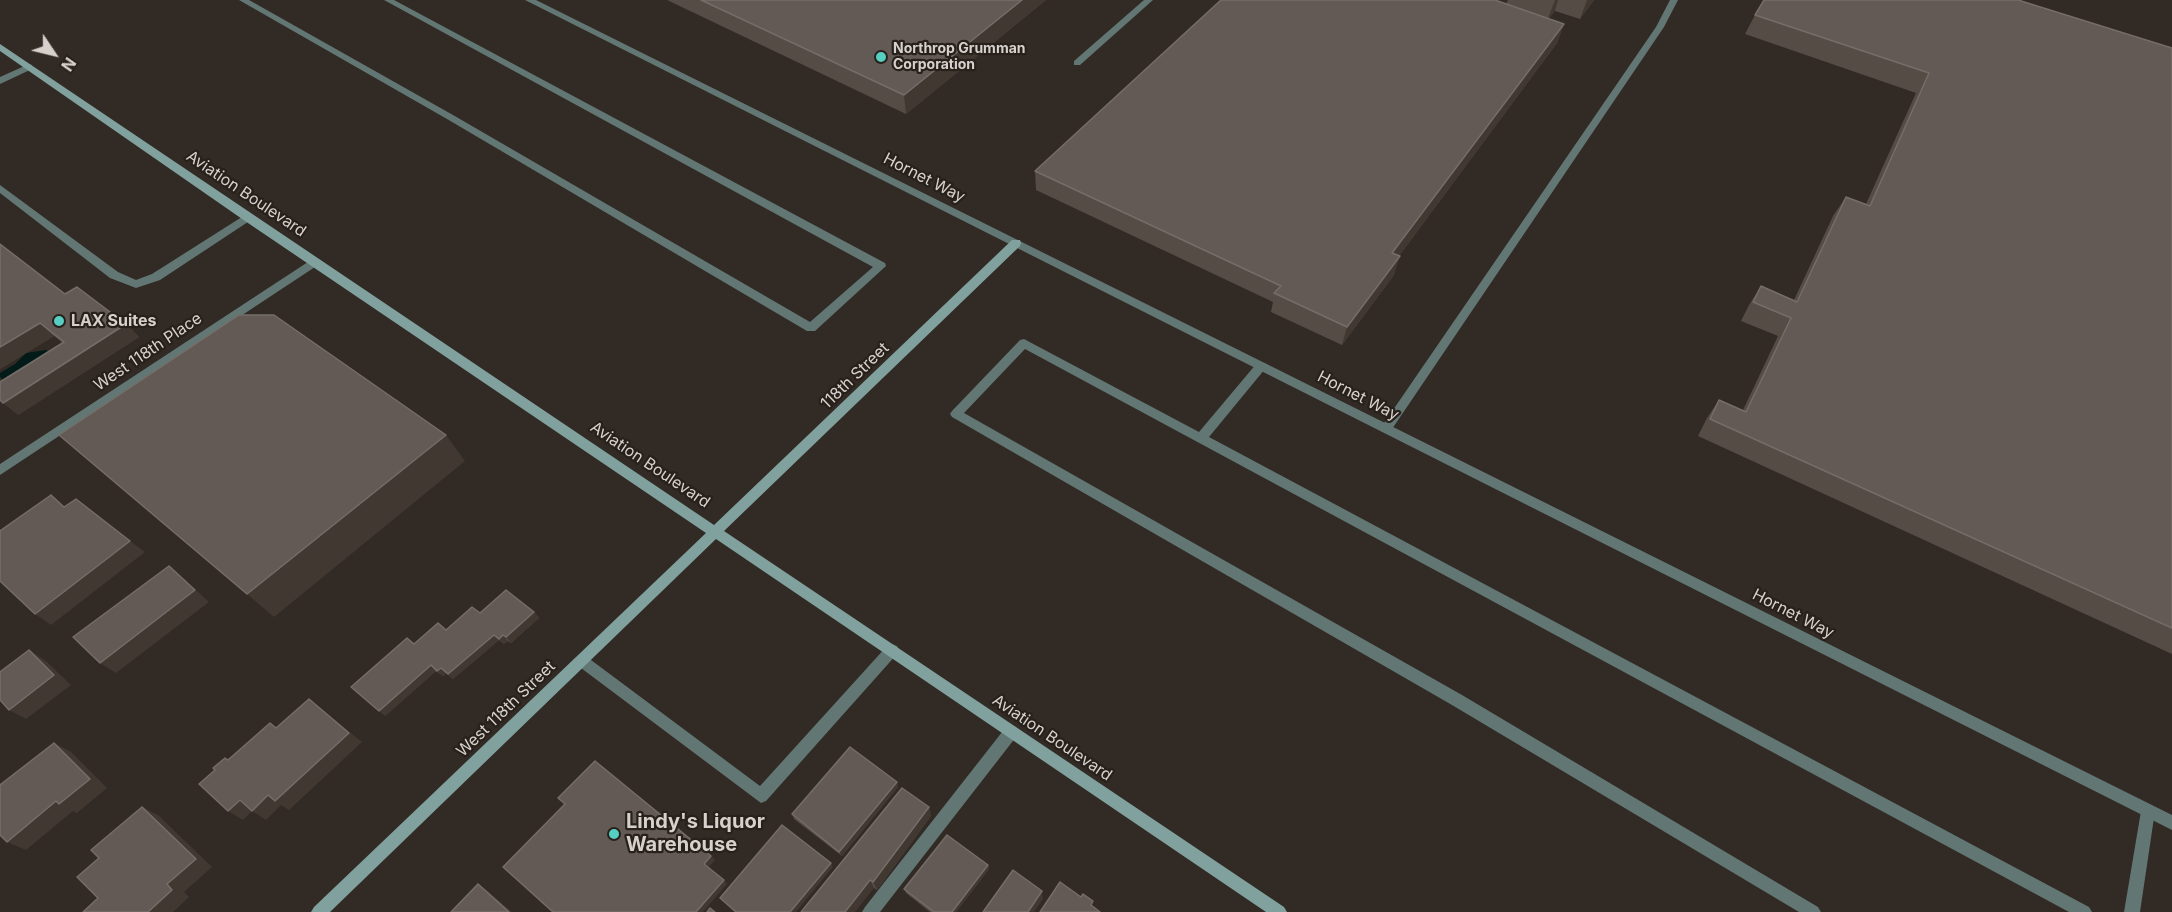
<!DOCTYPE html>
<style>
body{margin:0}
#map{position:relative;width:2172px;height:912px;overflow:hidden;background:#322a24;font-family:Inter,sans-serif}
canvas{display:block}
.north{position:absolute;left:24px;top:24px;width:60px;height:60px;-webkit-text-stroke:4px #28201b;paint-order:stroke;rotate:125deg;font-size:16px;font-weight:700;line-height:24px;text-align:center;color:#d6d1cd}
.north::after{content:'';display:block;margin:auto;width:21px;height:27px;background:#d6d1cd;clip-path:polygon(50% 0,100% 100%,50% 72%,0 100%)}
</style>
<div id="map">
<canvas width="2172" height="912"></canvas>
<div class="north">N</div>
</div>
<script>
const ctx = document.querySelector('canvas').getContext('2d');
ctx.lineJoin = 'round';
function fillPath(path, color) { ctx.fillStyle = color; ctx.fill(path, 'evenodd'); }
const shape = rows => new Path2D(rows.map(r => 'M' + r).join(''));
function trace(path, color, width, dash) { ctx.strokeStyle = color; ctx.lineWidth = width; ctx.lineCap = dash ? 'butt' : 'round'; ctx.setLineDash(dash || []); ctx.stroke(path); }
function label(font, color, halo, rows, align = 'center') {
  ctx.font = font + ' Inter,sans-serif'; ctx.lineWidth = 4.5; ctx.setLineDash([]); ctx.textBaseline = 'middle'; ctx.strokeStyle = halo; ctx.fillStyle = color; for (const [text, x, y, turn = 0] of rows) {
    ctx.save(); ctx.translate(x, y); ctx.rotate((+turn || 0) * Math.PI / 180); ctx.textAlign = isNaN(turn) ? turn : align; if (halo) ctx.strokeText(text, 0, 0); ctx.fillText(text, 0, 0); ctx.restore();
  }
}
const water = shape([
 [46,350,56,358,16,390,0,377,0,373,15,364,26,353]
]);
const lane = shape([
 [239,0,249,0,453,115,810,322,873,267,384,0,394,0,885,263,886,266,815,331,807,331,447,119,239,0],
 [1144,0,1153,0,1080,65,1074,65,1074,61,1144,0],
 [1670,0,1678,0,1664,27,1390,432,1382,432,1380,429,1382,426,1656,27,1670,0],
 [0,185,118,272,136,280,152,274,245,215,249,214,254,218,160,280,136,288,110,278,0,193,0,185],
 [1024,339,1199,432,1257,363,1265,363,1267,366,1265,369,1209,437,2089,907,2092,912,2069,912,1025,349,964,413,1462,695,1818,907,1821,912,1799,912,1452,705,952,417,950,414,952,411,1020,340,1024,339],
 [892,644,897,646,899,650,897,654,766,801,761,803,577,665,575,661,577,657,582,655,587,657,760,786,887,646,892,644],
 [1011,725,1016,727,1018,732,1016,737,880,912,862,912,865,907,1006,727,1011,725],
 [2148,804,2153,806,2155,811,2140,912,2124,912,2141,811,2143,806,2148,804]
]);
const street = shape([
 [525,0,536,0,2172,815,2172,830,525,0],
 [29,64,32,65,32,69,0,84,0,77,29,64],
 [314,258,319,262,318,265,0,475,0,464,314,258]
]);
const secondary = shape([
 [0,44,714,525,1012,240,1020,240,1021,243,1020,246,724,531,1284,907,1287,912,1266,912,716,539,330,912,311,912,314,907,706,533,245,221,0,51,0,44]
]);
const wall = shape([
 [667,0,1046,0,906,114],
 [1508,0,1594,0,1580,19,1555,11,1548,19,1564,24,1557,43,1399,256,1394,275,1342,345,1271,312,1273,302,1036,190,1035,171,1506,4],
 [1755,15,2172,47,2172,654,1698,436,1707,418,1719,400,1743,410,1778,336,1741,321,1749,305,1761,286,1794,300,1833,216,1846,197,1866,204,1916,93,1745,34],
 [65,294,126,324,139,337,18,415,63,343,54,336,0,369],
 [534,612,539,618,511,643,508,641,504,644,499,640,453,679,446,673,443,676,436,671,385,716,414,644,446,630,480,613],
 [897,782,898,787,842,856,794,819,792,814],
 [929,807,931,816,877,890,874,888,801,912],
 [988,865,989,869,956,912,930,912,906,893,904,889]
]);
const shadedWall = shape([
 [1022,0,1046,0,906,114,904,95],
 [1555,0,1558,0,1555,11,1547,21],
 [1587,0,1594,0,1580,19],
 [1564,24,1557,43,1387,272,1392,253],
 [1400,256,1394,275,1342,345,1347,327],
 [40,323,54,336,0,369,0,347],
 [126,324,139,337,18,415,3,403],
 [446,435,465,461,274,617,247,594],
 [130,541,145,552,51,625,35,614],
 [169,566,209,602,116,673,100,663],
 [534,612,539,618,511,643,506,637],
 [494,635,499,640,453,679,448,674],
 [503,635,508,641,504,644,499,639],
 [29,650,46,661,71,685,26,719,9,710],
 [431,665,436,671,385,716,379,711],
 [441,668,446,673,443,676,437,671],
 [309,699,362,742,289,810,281,805,266,820,252,811,243,820,228,811],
 [54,743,71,752,107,788,77,813,73,811,26,850,7,842],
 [897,782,898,787,842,856,839,852],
 [142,807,158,815,212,867,184,892,189,897,173,912,148,912,167,884],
 [929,807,931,816,877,890,873,882],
 [711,856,715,860,708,868,704,864],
 [831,863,833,867,796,912,790,912],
 [988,865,989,869,956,912,952,912],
 [724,880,727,884,703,912,696,912],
 [870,880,874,888,855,912,845,912],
 [478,884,489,892,512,912,509,912],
 [1042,891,1043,899,1034,912,1028,912]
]);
const building = shape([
 [701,0,1022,0,904,95,701,0],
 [1221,0,1495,0,1564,24,1392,253,1400,256,1347,327,1274,293,1281,286,1035,171,1221,0],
 [1764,0,2018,0,2172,48,2172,628,1710,419,1719,400,1746,412,1791,318,1753,302,1761,286,1797,302,1846,197,1870,206,1929,73,1755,15,1764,0],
 [0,244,65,294,77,287,126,324,3,403,0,400,0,382,64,342,40,323,0,347,0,244],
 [239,315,274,315,446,435,247,594,59,435,239,315],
 [51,495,64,507,76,499,130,541,35,614,0,581,0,531,51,495],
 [169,566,195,590,100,663,73,637,169,566],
 [506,590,534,612,506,637,503,635,499,639,494,635,448,674,441,668,437,671,431,665,379,711,351,687,407,638,414,644,438,623,446,630,472,607,480,613,506,590],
 [29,650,54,675,9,710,0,700,0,672,29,650],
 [309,699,349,733,275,801,268,795,252,811,240,800,228,811,199,784,215,770,213,768,225,758,228,760,270,723,276,728,309,699],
 [54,743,90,779,59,804,56,801,7,842,0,835,0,785,54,743],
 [850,747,897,782,839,852,792,814,850,747],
 [595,761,711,856,704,864,724,880,696,912,553,912,503,867,565,804,558,798,595,761],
 [902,788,929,807,873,882,870,880,845,912,801,912,902,788],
 [142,807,196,859,167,884,172,890,148,912,83,912,98,898,77,877,99,858,91,850,142,807],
 [782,825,831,863,790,912,736,912,720,898,782,825],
 [947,835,988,865,952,912,934,912,904,889,947,835],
 [1013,870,1042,891,1028,912,983,912,1013,870],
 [1060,882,1081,897,1083,894,1093,901,1091,905,1100,912,1040,912,1060,882],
 [478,884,509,912,451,912,478,884],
 [710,908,715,912,707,912,710,908]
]);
const markers = [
 [881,57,6,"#57cec2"],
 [59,321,6,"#57cec2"],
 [614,834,6,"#57cec2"]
];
const farPoinames = [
 ["Northrop Grumman",893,49],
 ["Corporation",893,65]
];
const streetNames = [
 ["Hornet Way",924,178,27],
 ["Aviation Boulevard",246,194,34],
 ["West 118th Place",148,352,-34],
 ["118th Street",855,376,-44],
 ["Hornet Way",1358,396,27],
 ["Aviation Boulevard",650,465,34],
 ["Hornet Way",1793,614,27],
 ["West 118th Street",506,709,-44],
 ["Aviation Boulevard",1052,738,34]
];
const poiNames = [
 ["LAX Suites",71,321]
];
const nearPoinames = [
 ["Lindy's Liquor",626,822],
 ["Warehouse",626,845]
];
fillPath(water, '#021a18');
fillPath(lane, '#627774');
fillPath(street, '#627774');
fillPath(secondary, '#80a19d');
fillPath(wall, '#554c46');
fillPath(shadedWall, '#413832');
fillPath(building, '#635a55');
trace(building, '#756d68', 1.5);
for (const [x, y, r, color] of markers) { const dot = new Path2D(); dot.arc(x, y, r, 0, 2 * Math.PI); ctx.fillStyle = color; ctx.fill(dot); trace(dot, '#28201b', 2); }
label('bold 14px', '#d6d1cd', '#28201b', farPoinames, 'left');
label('16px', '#d6d1cd', '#28201b', streetNames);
label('bold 16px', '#d6d1cd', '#28201b', poiNames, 'left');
label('bold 20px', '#d6d1cd', '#28201b', nearPoinames, 'left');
</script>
